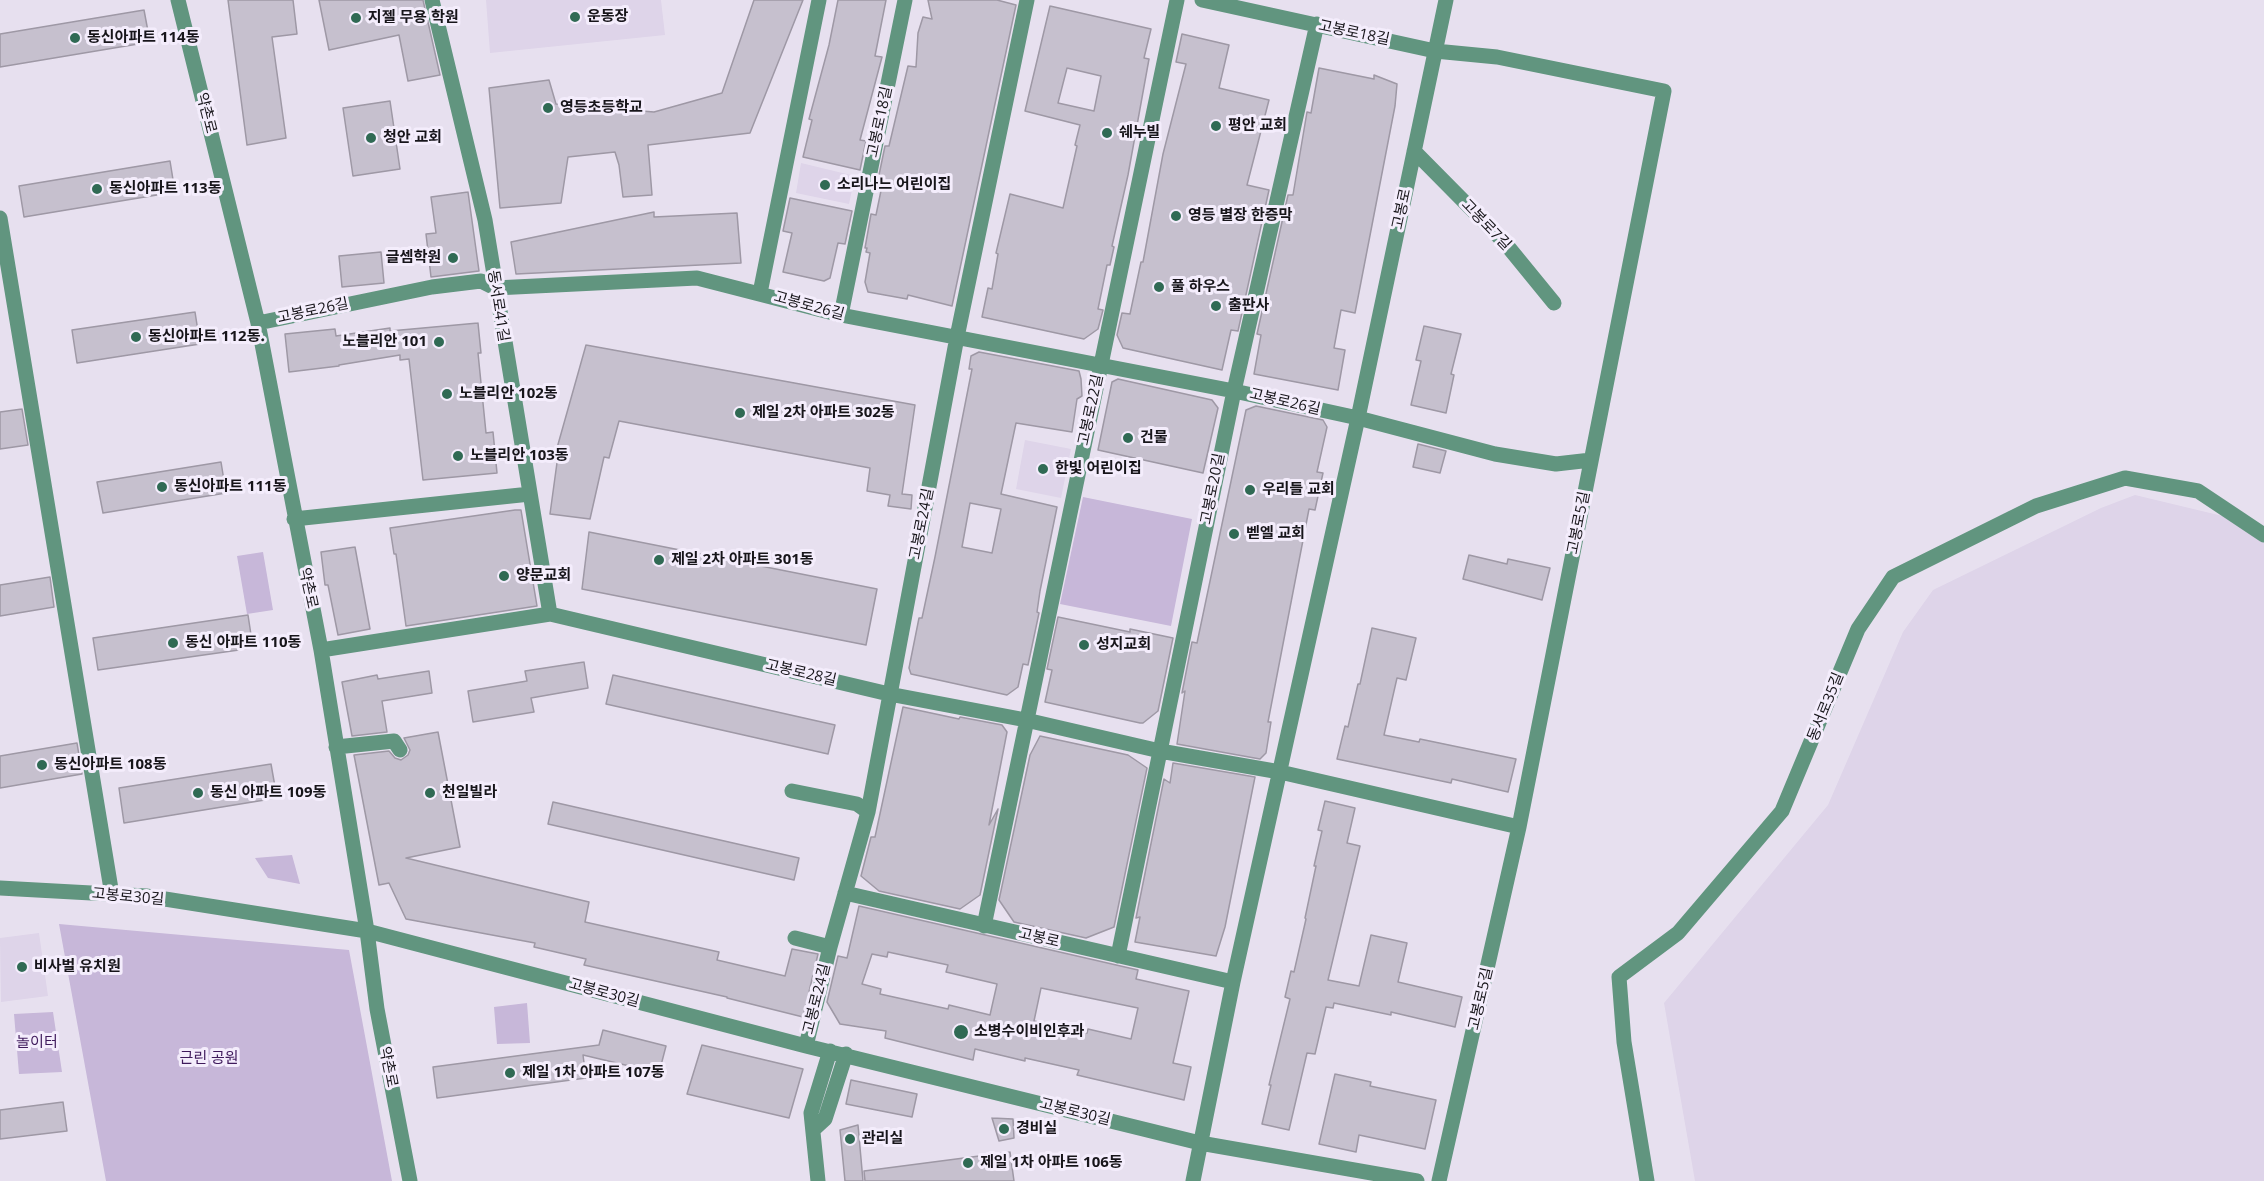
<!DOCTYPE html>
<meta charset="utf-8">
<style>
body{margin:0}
canvas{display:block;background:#e7e0ef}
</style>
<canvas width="2264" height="1181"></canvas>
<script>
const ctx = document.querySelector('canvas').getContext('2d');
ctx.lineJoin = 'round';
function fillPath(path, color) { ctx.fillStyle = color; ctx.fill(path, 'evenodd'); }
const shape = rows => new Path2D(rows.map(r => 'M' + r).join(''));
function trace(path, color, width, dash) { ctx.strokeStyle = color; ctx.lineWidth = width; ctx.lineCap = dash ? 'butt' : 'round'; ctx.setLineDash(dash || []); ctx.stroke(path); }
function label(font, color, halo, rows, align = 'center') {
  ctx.font = font + ' "Open Sans","Noto Sans KR",sans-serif'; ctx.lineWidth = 6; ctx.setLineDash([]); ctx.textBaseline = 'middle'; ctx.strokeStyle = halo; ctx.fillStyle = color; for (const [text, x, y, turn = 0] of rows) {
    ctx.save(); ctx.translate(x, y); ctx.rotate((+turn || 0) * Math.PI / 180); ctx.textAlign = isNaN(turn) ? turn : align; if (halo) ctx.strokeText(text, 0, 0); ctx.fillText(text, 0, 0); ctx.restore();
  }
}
const built = shape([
 [486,0,661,0,665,35,490,53],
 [801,163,855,176,849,204,796,193],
 [1025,440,1071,449,1061,498,1016,489],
 [2135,495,2235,519,2264,542,2264,1181,1695,1181,1664,1003,1828,805,1903,632,1933,590,2101,508],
 [39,933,48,996,1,1002,0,938]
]);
const green = shape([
 [1083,497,1192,519,1171,626,1060,604],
 [263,552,273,610,247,614,237,556],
 [292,855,300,884,268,878,255,858],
 [59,924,349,950,392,1181,106,1181],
 [527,1003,530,1043,497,1044,494,1007],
 [53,1012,62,1072,19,1074,14,1014]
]);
const building = shape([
 [228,0,293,0,297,34,272,37,286,138,247,145,228,0],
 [319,0,423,0,440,75,408,81,399,35,329,50,319,0],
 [754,0,803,0,750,133,648,145,652,195,623,197,619,165,615,152,568,157,561,203,500,208,489,88,549,80,556,104,654,112,722,93,754,0],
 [838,0,886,0,875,56,882,57,860,140,866,141,860,170,803,157,812,120,809,119,829,45,838,0],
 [928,0,997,0,1016,5,952,306,908,295,907,299,868,292,865,282,870,253,866,252,867,248,865,248,871,214,876,215,884,176,879,175,885,146,889,146,908,66,916,67,918,33,923,17,932,19,928,0],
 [1050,6,1151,29,1144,58,1149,59,1128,175,1112,246,1114,247,1110,265,1107,265,1098,309,1103,310,1098,329,1084,339,982,317,988,288,992,289,998,254,996,253,1010,194,1063,208,1077,146,1075,145,1080,125,1025,111,1050,6],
 [1067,68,1101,76,1094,111,1058,103,1067,68],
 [144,10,150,42,0,67,0,34,144,10],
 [1182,34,1229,45,1219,88,1269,100,1247,185,1269,190,1238,331,1231,330,1222,370,1123,348,1117,335,1122,313,1130,314,1141,262,1143,262,1163,154,1186,64,1176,62,1182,34],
 [1319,68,1374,79,1374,75,1397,84,1395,106,1355,313,1341,310,1334,348,1345,350,1338,390,1254,374,1261,335,1257,334,1288,195,1293,195,1307,112,1311,113,1319,68],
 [390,101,400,169,353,176,343,108,390,101],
 [170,161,175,192,24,217,19,186,170,161],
 [468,192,479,271,431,277,426,234,436,233,431,197,468,192],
 [790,198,852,211,845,244,838,243,830,278,824,281,783,272,792,233,783,231,790,198],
 [654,212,654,217,737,213,741,263,516,274,511,242,654,212],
 [381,252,384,283,342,287,339,256,381,252],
 [195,312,200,344,77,363,72,330,195,312],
 [478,323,481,353,478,353,486,433,493,432,497,473,423,480,409,359,400,360,400,355,339,365,339,366,289,372,285,334,335,329,336,336,390,328,390,331,478,323],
 [1424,326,1461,334,1451,374,1454,375,1446,413,1411,405,1421,361,1416,360,1424,326],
 [586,345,915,405,902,494,912,495,911,509,888,506,890,495,867,491,870,468,619,421,609,458,604,457,590,519,550,514,559,448,557,448,586,345],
 [979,352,1079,371,1081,379,1082,396,1077,399,1072,432,1016,423,1001,494,1057,507,1040,591,1037,612,1039,613,1028,665,1023,664,1018,687,1007,695,911,674,909,668,919,618,922,618,935,557,972,369,969,369,971,356,979,352],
 [970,503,1001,509,992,553,962,547,970,503],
 [1118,379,1212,400,1218,408,1203,473,1098,450,1112,382,1118,379],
 [1256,406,1323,420,1327,427,1317,472,1323,473,1315,510,1309,509,1268,722,1271,722,1266,753,1260,759,1177,744,1185,691,1182,693,1192,642,1197,643,1246,410,1256,406],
 [22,409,28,445,0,449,0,412,22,409],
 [1418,444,1446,451,1440,473,1413,467,1418,444],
 [221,462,226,493,103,513,97,482,221,462],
 [515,510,521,510,537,606,406,626,396,554,394,554,390,528,515,510],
 [589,532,877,589,866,645,582,589,589,532],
 [355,547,370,629,338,635,328,585,325,585,321,552,355,547],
 [1469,555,1507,564,1508,559,1550,568,1542,600,1463,579,1469,555],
 [50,577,54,607,0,616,0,585,50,577],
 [248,615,253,648,98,670,93,638,248,615],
 [1058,617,1130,632,1130,629,1173,638,1158,711,1143,723,1140,723,1045,702,1052,670,1047,669,1058,617],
 [1372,628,1416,638,1406,680,1397,678,1384,735,1419,742,1420,739,1516,759,1508,792,1452,779,1451,783,1337,759,1345,726,1348,727,1358,684,1360,684,1372,628],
 [584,662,588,688,531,698,534,712,473,722,468,691,527,681,525,671,584,662],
 [429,671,432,693,382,701,387,732,352,736,342,682,377,675,378,679,429,671],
 [613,675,835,725,828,754,606,704,613,675],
 [903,707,959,719,960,717,1002,725,1007,732,989,825,998,809,980,895,960,909,879,891,861,876,871,837,875,837,903,707],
 [438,732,460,847,406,858,589,902,585,922,719,952,717,960,785,976,792,949,818,954,803,1017,727,998,727,997,584,965,586,959,534,947,535,943,406,919,389,883,379,885,354,755,389,751,395,758,401,760,408,755,410,750,404,738,438,732],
 [1040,736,1128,755,1147,768,1114,927,1086,938,1014,922,999,900,1030,755,1040,736],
 [77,743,82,774,0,788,0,756,77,743],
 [1173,763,1255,777,1225,927,1216,956,1135,942,1140,917,1136,918,1164,779,1170,783,1173,763],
 [271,764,277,798,124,823,119,788,271,764],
 [1325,801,1355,808,1347,843,1360,846,1328,980,1359,986,1371,935,1407,943,1398,982,1462,997,1455,1027,1391,1012,1391,1015,1334,1003,1333,1008,1326,1007,1315,1054,1307,1053,1289,1130,1262,1124,1271,1085,1269,1085,1290,999,1285,997,1291,971,1294,972,1306,919,1305,918,1316,866,1314,866,1322,831,1318,830,1325,801],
 [553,802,799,858,794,880,548,824,553,802],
 [859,906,1138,970,1136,979,1189,991,1173,1063,1191,1067,1184,1100,1077,1075,1079,1070,1025,1058,1025,1061,975,1049,973,1060,885,1038,886,1031,840,1024,827,1002,838,956,847,958,859,906],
 [888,952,948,965,946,972,997,984,990,1015,949,1005,948,1009,880,994,881,989,862,984,872,954,887,957,888,952],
 [1041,988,1138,1008,1131,1039,1088,1029,1087,1033,1034,1021,1041,988],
 [603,1030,666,1046,659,1073,583,1055,586,1078,437,1098,433,1067,599,1045,603,1030],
 [702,1045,803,1069,789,1118,687,1094,702,1045],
 [1335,1074,1371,1082,1370,1086,1436,1100,1425,1149,1359,1135,1356,1152,1319,1144,1335,1074],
 [851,1080,917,1094,912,1117,846,1104,851,1080],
 [63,1102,67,1131,0,1139,0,1110,63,1102],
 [992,1118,1013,1119,1014,1138,999,1141,992,1118],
 [858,1125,863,1181,845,1181,840,1130,858,1125],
 [1010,1152,1014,1181,865,1181,864,1171,1010,1152]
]);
const minor = shape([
 [178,0,258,323,321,650,367,931,377,1009,410,1181],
 [432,0,485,220,550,614],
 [1202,0,1435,51,1497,57,1664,91,1519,827,1439,1181],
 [1414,151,1505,243,1554,303],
 [0,218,112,895],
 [760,293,819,0],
 [841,315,905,0],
 [258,323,432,287,481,281,495,288,697,278,841,315,1234,391,1358,418,1495,454,1556,464,1591,460],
 [294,519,530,494],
 [321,650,550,614,889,694,1026,720,1160,751,1280,772,1519,827],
 [336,747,394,741,400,750],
 [792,791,857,804,868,812],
 [0,888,146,896,367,931,806,1046,1200,1143,1417,1181],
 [845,893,1233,982],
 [984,926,1177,0],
 [795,938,830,947],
 [1118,956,1234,391,1317,24],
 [806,1046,830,947,868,812,957,337,1027,0],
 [813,1130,825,1119,846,1054],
 [818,1181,811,1113,830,1051],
 [1193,1181,1233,982,1358,418,1446,0],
 [1647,1181,1624,1042,1619,977,1678,933,1782,811,1858,629,1893,577,2036,506,2125,478,2198,491,2264,535]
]);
const markers = [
 [575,17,6,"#306a54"],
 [356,18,6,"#306a54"],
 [75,38,6,"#306a54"],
 [548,108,6,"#306a54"],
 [1216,126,6,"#306a54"],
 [1107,133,6,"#306a54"],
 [371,138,6,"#306a54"],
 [825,185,6,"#306a54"],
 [97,189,6,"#306a54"],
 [1176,216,6,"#306a54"],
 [453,258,6,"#306a54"],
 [1159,287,6,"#306a54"],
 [1216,306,6,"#306a54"],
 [136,337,6,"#306a54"],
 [439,342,6,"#306a54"],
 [447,394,6,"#306a54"],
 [740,413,6,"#306a54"],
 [1128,438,6,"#306a54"],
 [458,456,6,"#306a54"],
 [1043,469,6,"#306a54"],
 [162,487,6,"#306a54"],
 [1250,490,6,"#306a54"],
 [1234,534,6,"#306a54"],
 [659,560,6,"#306a54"],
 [504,576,6,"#306a54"],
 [173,643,6,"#306a54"],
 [1084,645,6,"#306a54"],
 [42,765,6,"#306a54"],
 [198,793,6,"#306a54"],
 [430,793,6,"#306a54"],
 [22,967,6,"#306a54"],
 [961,1032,8,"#306a54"],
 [510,1073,6,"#306a54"],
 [1004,1129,6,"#306a54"],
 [850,1139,6,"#306a54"],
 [968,1163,6,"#306a54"]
];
const poiNames = [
 ["운동장",587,17],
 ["지젤 무용 학원",368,18],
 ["동신아파트 114동",87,38],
 ["영등초등학교",560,108],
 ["평안 교회",1228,126],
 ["쉐누빌",1119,133],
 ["청안 교회",383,138],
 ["소리나느 어린이집",837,185],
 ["동신아파트 113동",109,189],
 ["영등 별장 한증막",1188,216],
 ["글셈학원",441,258,"right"],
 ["풀 하우스",1171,287],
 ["출판사",1228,306],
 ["동신아파트 112동.",148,337],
 ["노블리안 101",427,342,"right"],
 ["노블리안 102동",459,394],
 ["제일 2차 아파트 302동",752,413],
 ["건물",1140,438],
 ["노블리안 103동",470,456],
 ["한빛 어린이집",1055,469],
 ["동신아파트 111동",174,487],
 ["우리들 교회",1262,490],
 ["벧엘 교회",1246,534],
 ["제일 2차 아파트 301동",671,560],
 ["양문교회",516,576],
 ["동신 아파트 110동",185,643],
 ["성지교회",1096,645],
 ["동신아파트 108동",54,765],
 ["동신 아파트 109동",210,793],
 ["천일빌라",442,793],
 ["비사벌 유치원",34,967],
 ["소병수이비인후과",974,1032],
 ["제일 1차 아파트 107동",522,1073],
 ["경비실",1016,1129],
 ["관리실",862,1139],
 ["제일 1차 아파트 106동",980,1163]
];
const streetNames = [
 ["고봉로18길",1354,33,12],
 ["약촌로",206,113,76],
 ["고봉로18길",880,122,-78],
 ["고봉로",1402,209,-78],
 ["고봉로7길",1486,225,46],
 ["동서로41길",498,306,81],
 ["고봉로26길",809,306,15],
 ["고봉로26길",313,311,-12],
 ["고봉로26길",1285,402,13],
 ["고봉로22길",1091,410,-78],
 ["고봉로20길",1213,489,-79],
 ["고봉로5길",1579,523,-79],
 ["고봉로24길",922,524,-79],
 ["약촌로",308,588,78],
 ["고봉로28길",801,673,13],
 ["동서로35길",1826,707,-68],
 ["고봉로30길",128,897,5],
 ["고봉로",1039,938,13],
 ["고봉로30길",604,993,15],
 ["고봉로24길",817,999,-76],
 ["고봉로5길",1481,999,-77],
 ["약촌로",388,1067,79],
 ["고봉로30길",1075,1112,14]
];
const parkNames = [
 ["놀이터",37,1043],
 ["근린 공원",209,1059]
];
fillPath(built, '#ded4e9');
fillPath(green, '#c7b7d9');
fillPath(building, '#c6c0ce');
trace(building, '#9e98a5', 1.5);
trace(minor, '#61957f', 15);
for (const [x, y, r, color] of markers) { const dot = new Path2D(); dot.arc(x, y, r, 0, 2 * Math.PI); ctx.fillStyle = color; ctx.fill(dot); trace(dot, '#f4edfc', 2); }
label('bold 15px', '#17151a', '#f4edfc', poiNames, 'left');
label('15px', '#17151a', '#f4edfc', streetNames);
label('15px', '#3f1a5c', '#f4edfc', parkNames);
</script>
